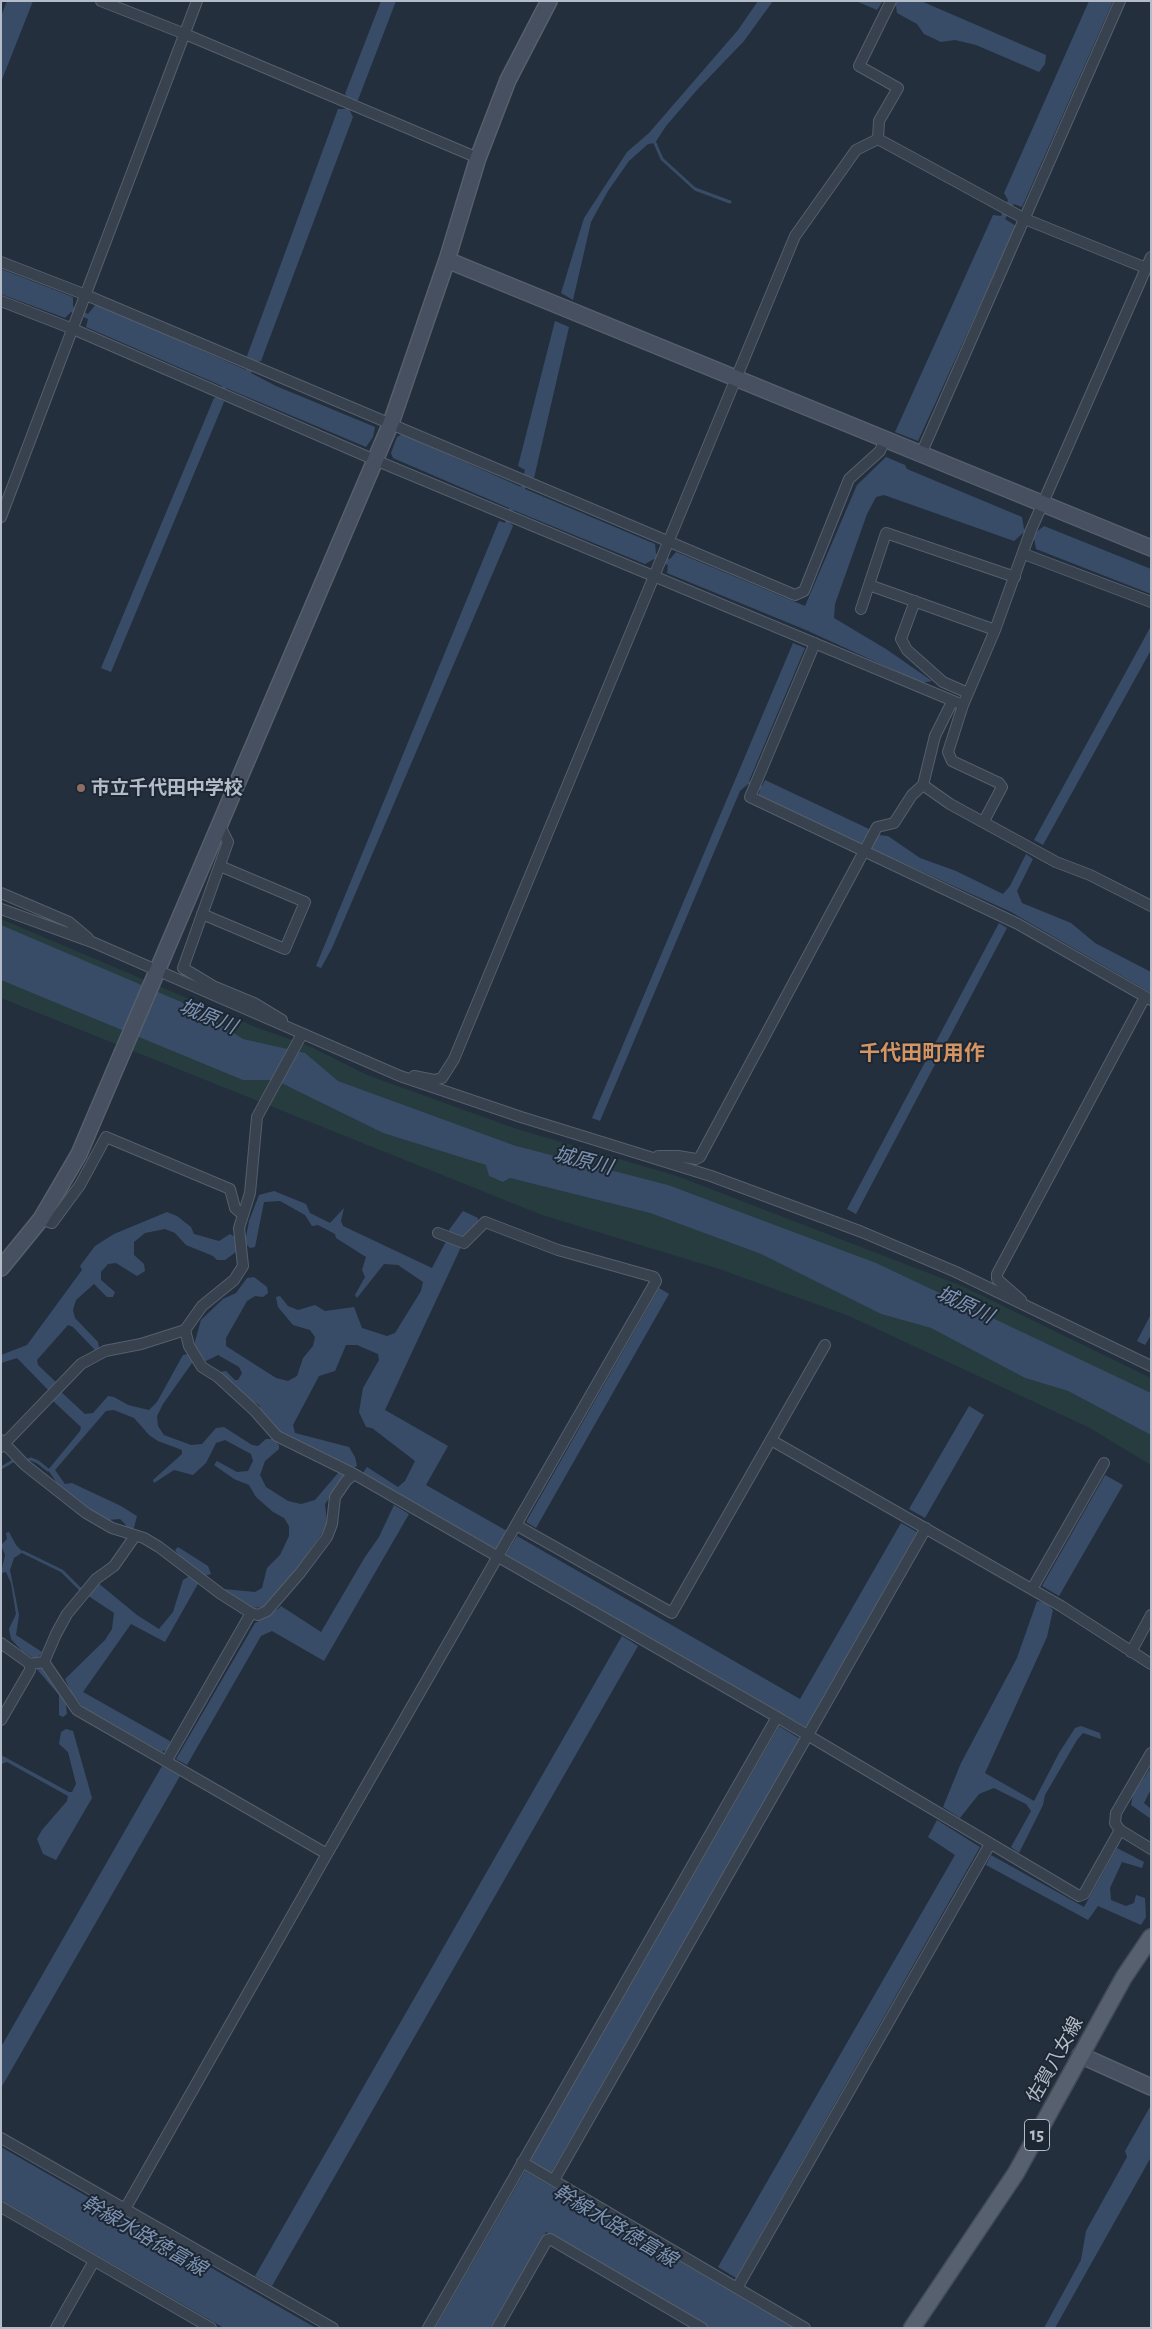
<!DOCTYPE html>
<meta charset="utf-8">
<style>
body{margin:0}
#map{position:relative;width:1152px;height:2329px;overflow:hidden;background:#242f3e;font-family:"Alegreya Sans",sans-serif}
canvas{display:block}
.frame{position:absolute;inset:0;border:2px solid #b4bcc9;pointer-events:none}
</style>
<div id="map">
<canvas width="1152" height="2329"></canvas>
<div class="frame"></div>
</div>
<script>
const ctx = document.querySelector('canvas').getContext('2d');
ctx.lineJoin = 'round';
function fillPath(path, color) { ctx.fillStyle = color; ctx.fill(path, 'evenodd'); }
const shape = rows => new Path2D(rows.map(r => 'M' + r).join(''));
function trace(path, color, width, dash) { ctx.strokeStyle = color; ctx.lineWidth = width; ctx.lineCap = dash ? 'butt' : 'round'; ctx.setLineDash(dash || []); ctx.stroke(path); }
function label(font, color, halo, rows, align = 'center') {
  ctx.font = font + ' "Alegreya Sans","Noto Sans JP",sans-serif'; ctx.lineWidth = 4; ctx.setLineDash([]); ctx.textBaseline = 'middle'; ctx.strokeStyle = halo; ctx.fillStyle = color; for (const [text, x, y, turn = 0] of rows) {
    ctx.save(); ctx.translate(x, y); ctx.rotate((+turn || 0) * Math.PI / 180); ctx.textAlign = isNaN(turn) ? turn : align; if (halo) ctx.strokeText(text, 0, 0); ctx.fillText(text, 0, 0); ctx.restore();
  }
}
const green = shape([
 [1,919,253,1026,311,1047,367,1075,517,1129,677,1176,962,1286,1151,1378,1151,1402,551,1163,516,1146,231,1043,1,937],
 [1,964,275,1080,383,1133,487,1165,489,1176,503,1182,510,1178,650,1213,761,1254,881,1314,931,1328,1025,1378,1068,1391,1151,1435,1151,1465,1088,1427,849,1316,719,1269,542,1215,1,998]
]);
const water = shape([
 [7,1,33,1,1,82,1,16],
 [381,1,396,1,358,100,354,101,350,111,353,117,261,361,255,362,251,373,276,386,375,427,373,437,366,447,226,388,221,399,224,402,111,672,101,668,214,398,217,397,222,386,86,327,88,319,71,312,65,318,1,294,1,269,73,297,73,307,88,314,96,304,246,370,250,360,247,356,338,109,345,109,348,98,345,94],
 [758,1,773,1,744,41,697,90,666,126,655,143,648,144,629,161,608,191,591,222,573,300,561,293,584,218,627,152,649,133,738,30],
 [856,1,883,1,877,10],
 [886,1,921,1,1046,55,1045,64,1039,72,976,45,955,40,941,42,924,34,917,24,897,13,896,6],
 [1089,1,1113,1,1022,207,1014,204,1005,219,1016,226,918,441,895,432,993,215,1001,216,1008,200,1004,193],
 [555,321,569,327,534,478,528,476,525,489,655,544,656,554,670,559,676,552,805,606,857,485,886,457,905,465,907,469,1022,517,1024,529,1035,533,1044,526,1151,569,1151,594,1036,549,1034,538,1023,533,1014,541,884,495,876,497,867,514,835,604,834,618,886,649,932,681,922,683,806,630,667,573,668,565,654,559,645,564,513,510,509,522,513,526,332,948,321,968,316,966,499,521,505,523,509,508,393,458,391,453,397,437,402,434,521,487,525,470,518,466],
 [1151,626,1151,650,1043,845,1034,840],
 [793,643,805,648,749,781,762,786,765,780,869,829,867,835,876,839,878,835,888,836,920,858,956,871,1003,894,1010,886,1026,854,1033,859,1017,891,1022,903,1071,923,1095,943,1151,972,1151,993,1011,912,870,848,873,842,864,838,862,844,758,796,760,790,748,784,740,791,600,1121,592,1118],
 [999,923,1007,928,856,1214,847,1209],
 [1,925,193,1007,243,1039,305,1053,338,1081,516,1146,668,1185,876,1263,1151,1393,1151,1435,1068,1391,1025,1378,931,1328,881,1314,761,1254,650,1213,510,1178,503,1182,489,1176,486,1165,383,1133,275,1080,243,1080,1,980],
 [274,1191,306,1204,310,1213,330,1223,344,1208,341,1221,343,1226,432,1268,450,1234,449,1230,463,1211,478,1218,478,1222,462,1239,461,1247,385,1410,448,1446,426,1485,507,1531,496,1549,363,1473,367,1467,398,1487,405,1481,415,1461,372,1428,366,1427,359,1412,363,1388,379,1360,378,1354,357,1345,346,1345,335,1371,319,1376,293,1425,295,1433,349,1447,355,1457,357,1466,353,1468,282,1435,262,1412,259,1405,246,1397,222,1376,220,1372,226,1371,235,1380,238,1380,242,1373,239,1367,218,1355,206,1361,199,1356,194,1345,201,1320,223,1299,236,1293,247,1278,254,1277,267,1287,268,1293,263,1297,255,1296,247,1301,226,1338,226,1346,276,1378,288,1381,297,1376,303,1358,313,1346,315,1337,310,1330,293,1325,278,1307,276,1297,280,1296,288,1306,298,1310,315,1305,325,1311,354,1307,362,1328,387,1336,395,1333,421,1291,423,1282,398,1265,384,1264,357,1298,355,1295,365,1277,362,1270,366,1257,336,1238,335,1234,318,1225,312,1226,305,1215,280,1201,264,1202,255,1247,250,1248,246,1244,238,1246,236,1252,225,1260,217,1260,213,1256,186,1245,175,1233,165,1229,145,1233,134,1242,134,1255,144,1264,145,1271,137,1276,116,1263,108,1264,101,1272,101,1280,115,1292,113,1297,107,1297,94,1284,76,1300,73,1310,75,1318,98,1342,99,1348,95,1350,73,1327,68,1325,37,1360,38,1365,57,1383,59,1390,85,1414,93,1413,108,1396,114,1397,128,1405,149,1410,157,1402,183,1355,188,1354,192,1358,192,1363,163,1404,157,1416,158,1426,164,1435,191,1445,202,1444,216,1428,224,1427,252,1445,258,1446,266,1439,273,1439,279,1445,279,1449,265,1461,260,1475,266,1487,288,1501,301,1504,315,1500,338,1473,342,1472,344,1475,343,1480,325,1504,327,1522,322,1533,299,1566,270,1601,277,1610,281,1606,321,1632,365,1557,379,1537,394,1505,409,1514,324,1661,272,1631,261,1636,187,1765,176,1759,255,1623,271,1615,265,1607,251,1608,223,1591,224,1589,255,1592,262,1588,267,1568,280,1555,289,1536,289,1526,284,1518,273,1512,256,1497,249,1485,234,1479,214,1465,217,1461,237,1472,248,1471,253,1461,251,1454,225,1440,216,1443,206,1463,193,1475,174,1470,154,1483,153,1480,182,1454,182,1450,158,1441,149,1435,134,1418,114,1410,106,1411,55,1470,65,1484,72,1483,121,1506,137,1516,133,1531,127,1529,125,1524,120,1519,108,1520,88,1510,57,1483,48,1470,80,1431,81,1427,52,1400,54,1396,17,1358,1,1363,1,1355,27,1345,82,1270,80,1266,95,1246,114,1234,167,1212,177,1216,191,1227,194,1234,219,1241,230,1234,237,1238,246,1237,249,1221,259,1195],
 [659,1288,669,1294,536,1528,526,1522],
 [1151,1314,1151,1335,1145,1345,1137,1341],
 [969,1406,984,1415,925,1518,909,1509],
 [1105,1475,1123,1485,1059,1596,1042,1586],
 [901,1523,917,1532,806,1727,506,1555,517,1536,800,1699],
 [9,1532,16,1545,23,1552,14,1558,10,1570,19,1615,16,1635,42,1652,37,1659,40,1667,63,1694,70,1690,65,1679,105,1640,112,1629,114,1613,87,1595,97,1582,137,1615,159,1629,173,1612,183,1580,191,1575,199,1582,165,1642,131,1624,83,1692,170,1741,169,1748,162,1752,83,1707,72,1693,65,1697,67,1714,63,1717,59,1715,59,1695,35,1667,33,1658,22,1651,11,1639,9,1629,16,1614,11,1583,6,1572,1,1573,5,1555,1,1545,7,1539,6,1533],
 [178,1547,208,1566,211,1574,205,1576,184,1563,175,1550],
 [1037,1601,1046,1603,1053,1610,1047,1637,985,1773,1034,1801,1059,1753,1075,1728,1081,1726,1100,1733,1101,1739,1083,1733,1077,1740,1045,1795,1043,1805,1019,1853,1011,1847,1031,1811,1026,1804,994,1788,979,1794,960,1818,943,1807,961,1763,1017,1658],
 [622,1636,638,1646,272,2286,255,2276],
 [779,1726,800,1739,551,2173,530,2160],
 [66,1729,73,1731,92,1798,56,1860,43,1854,37,1839,42,1830,67,1801,68,1796,7,1762,1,1764,1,1755,69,1792,72,1792,76,1784,68,1752,59,1744,61,1732],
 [162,1766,180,1776,1,2088,1,2047],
 [1151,1767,1151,1789,1144,1803,1151,1809,1151,1819,1131,1805,1133,1794],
 [937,1820,980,1847,736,2278,718,2267,955,1855,928,1837],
 [1117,1848,1144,1862,1142,1868,1122,1862,1110,1888,1111,1900,1126,1906,1134,1903,1136,1895,1145,1898,1146,1917,1141,1925,1098,1906,1088,1920,986,1865,991,1855,1084,1907],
 [1151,2105,1151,2157,1055,2328,1044,2328,1081,2260,1086,2231,1127,2157,1125,2151],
 [1,2147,316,2328,224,2328,1,2200],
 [525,2171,794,2328,710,2328,546,2232,490,2328,435,2328]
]);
const stream = shape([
 [655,143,662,159,695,189,730,202],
 [25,1461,31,1459,38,1462,48,1470],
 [1,1468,13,1461],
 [23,1552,62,1571,80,1589]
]);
const street = shape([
 [101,1,185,34,478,158],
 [878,139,1025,219,1146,268],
 [878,139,879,121,898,88,859,66,891,1],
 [1,262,86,295,795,595,804,591,849,479,880,451,885,439],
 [1,301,73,329,375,460,963,705],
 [921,454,1120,1],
 [1,517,197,1],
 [1024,554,1151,602],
 [869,585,995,630],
 [915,601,901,639,907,650,943,682,968,693],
 [861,609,886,533,1015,577],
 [815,643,750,797,1018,924,1151,1000],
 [923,785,950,804,1056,862,1090,875,1151,906],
 [984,821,1002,787,999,783,952,761,948,752,963,705,995,630,1031,530,1151,257],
 [219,824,228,842,183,968,213,986,254,1003,282,1020],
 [1,893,69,922,88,938],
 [1,909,92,942,400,1076,521,1117,711,1176,862,1232,956,1272,1151,1366],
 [202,914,285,949,305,902,220,866],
 [302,1034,257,1117,250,1193,239,1228,243,1266,234,1280,202,1306,185,1330,189,1346,202,1367,218,1377,254,1410,277,1436,354,1474,777,1717,1079,1896,1084,1894,1120,1830,1115,1823,1116,1813,1151,1753],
 [414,1076,434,1080,442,1078,454,1059,795,236,856,150,878,139],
 [658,1156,678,1156,696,1159,700,1157,877,827,894,823,912,795,923,785,935,736,952,702],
 [41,1219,52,1223,80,1185,106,1137,230,1189,235,1208,243,1215],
 [1021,1300,997,1279,997,1274,1145,997],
 [1,1440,25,1465,86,1513,112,1528,144,1538,159,1547,221,1594,251,1613,258,1615,267,1611,300,1573,327,1537,332,1524,335,1497,346,1481,354,1474],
 [771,1440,1061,1606,1151,1664],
 [1,1447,81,1364,105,1351,141,1344,185,1330],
 [516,1525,672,1613,825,1345],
 [1032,1589,1104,1463],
 [1,1643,30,1664],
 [1131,1652,1151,1615],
 [44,1662,77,1710,327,1854],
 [1,1720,30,1670,30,1664,44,1662,56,1634,67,1614,96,1579,114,1566,135,1536],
 [167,1760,251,1613],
 [1120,1830,1151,1849],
 [1,2138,333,2328],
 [522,2162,805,2328],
 [554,2180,926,1528],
 [1,2207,211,2328],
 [125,2209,327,1854,656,1281,654,1277,558,1250,485,1222,464,1243,438,1233],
 [737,2288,990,1844],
 [56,2328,94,2261],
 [428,2328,777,1717],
 [497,2328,547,2240,550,2239,702,2328]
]);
const secondary = shape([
 [447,260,1151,548],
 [1,1268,41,1219,79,1154,391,423,447,260,478,158,508,80,549,1],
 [1080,2055,1151,2087]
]);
const primary = shape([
 [912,2328,1016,2173,1124,1977,1151,1937]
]);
const markers = [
 [81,788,5,"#8d6e63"]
];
const shields = [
 [1037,2135,25]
];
const shieldNames = [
 ["15",1037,2135]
];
const poiNames = [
 ["市立千代田中学校",91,788]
];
const streetNames = [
 ["佐賀八女線",1055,2060,-61]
];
const waterNames = [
 ["城原川",208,1017,22],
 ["城原川",583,1161,14],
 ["城原川",965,1305,25],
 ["幹線水路徳富線",615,2226,31],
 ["幹線水路徳富線",144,2236,30]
];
const quarterNames = [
 ["千代田町用作",922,1054]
];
fillPath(green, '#263c3f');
fillPath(water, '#394c67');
trace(stream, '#394c67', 3);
trace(street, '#565f6c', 12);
trace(secondary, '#565f6c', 18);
trace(primary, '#414a57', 19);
trace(street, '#38414e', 10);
trace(secondary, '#465061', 15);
trace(primary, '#56606e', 16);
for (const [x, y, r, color] of markers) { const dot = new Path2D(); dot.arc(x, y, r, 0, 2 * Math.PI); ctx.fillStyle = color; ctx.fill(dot); trace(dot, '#1d2633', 2); }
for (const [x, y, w] of shields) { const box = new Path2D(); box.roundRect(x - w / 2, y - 15.5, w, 31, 4); ctx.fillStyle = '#1d2633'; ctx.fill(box); trace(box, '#b4bcc9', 1); }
label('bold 18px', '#b4bcc9', null, shieldNames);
label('bold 19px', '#b4bcc9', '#1d2633', poiNames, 'left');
label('19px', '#b4bcc9', '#1d2633', streetNames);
label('italic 20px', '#7c92b1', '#1d2633', waterNames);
label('bold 21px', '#d59563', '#1d2633', quarterNames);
</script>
